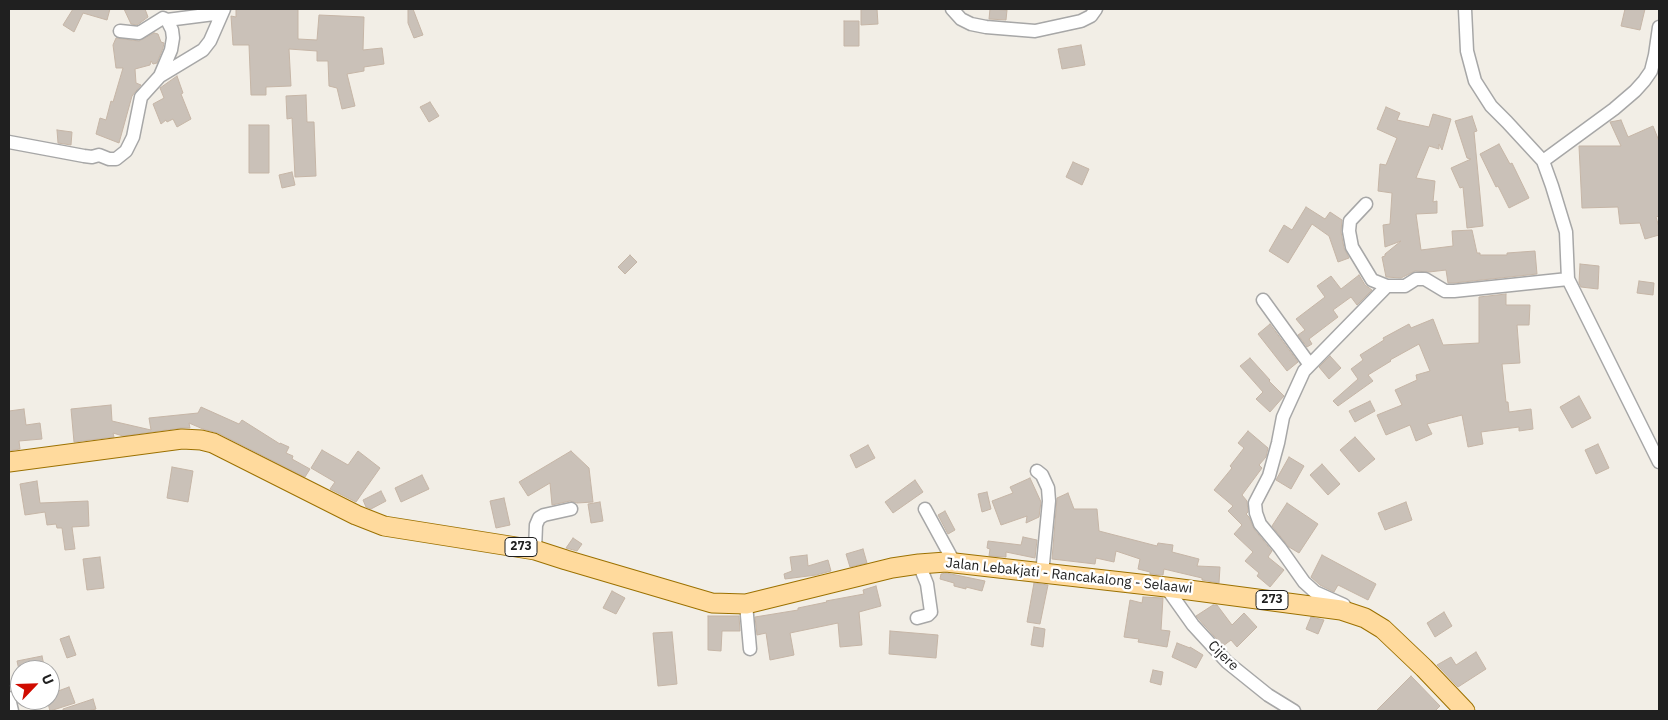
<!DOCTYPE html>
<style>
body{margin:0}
#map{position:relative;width:1668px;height:720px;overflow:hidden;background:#f2eee6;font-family:"IBM Plex Sans",sans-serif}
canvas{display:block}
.frame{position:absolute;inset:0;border:10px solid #202020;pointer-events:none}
.north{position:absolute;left:10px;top:660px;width:50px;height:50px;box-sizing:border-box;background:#fff;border:1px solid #a6a6a6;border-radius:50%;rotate:66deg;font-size:14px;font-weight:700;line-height:20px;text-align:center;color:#202020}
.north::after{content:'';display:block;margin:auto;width:18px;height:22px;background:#d00b00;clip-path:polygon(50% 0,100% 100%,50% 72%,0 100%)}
</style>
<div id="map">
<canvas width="1668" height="720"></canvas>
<div class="frame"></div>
<div class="north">U</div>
</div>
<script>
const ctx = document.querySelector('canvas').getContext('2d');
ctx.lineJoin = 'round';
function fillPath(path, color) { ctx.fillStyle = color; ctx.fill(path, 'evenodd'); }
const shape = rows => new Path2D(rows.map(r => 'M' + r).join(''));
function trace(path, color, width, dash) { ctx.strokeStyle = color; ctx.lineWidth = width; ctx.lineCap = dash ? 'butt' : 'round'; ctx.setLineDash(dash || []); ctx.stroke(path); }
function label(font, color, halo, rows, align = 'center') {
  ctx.font = font + ' "IBM Plex Sans",sans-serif'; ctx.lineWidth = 5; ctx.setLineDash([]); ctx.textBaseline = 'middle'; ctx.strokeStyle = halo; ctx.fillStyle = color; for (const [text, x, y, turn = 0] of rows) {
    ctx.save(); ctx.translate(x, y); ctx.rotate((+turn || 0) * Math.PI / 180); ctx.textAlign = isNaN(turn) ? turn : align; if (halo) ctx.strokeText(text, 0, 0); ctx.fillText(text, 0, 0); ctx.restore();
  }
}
const building = shape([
 [73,9,110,9,107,20,83,13,74,32,63,25,73,9],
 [124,9,145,9,148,17,137,25,131,24,124,9],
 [236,9,298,9,298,39,317,40,319,15,364,17,363,50,382,48,384,64,364,67,364,71,347,74,355,106,342,109,337,88,329,86,328,61,317,61,317,51,289,49,291,86,266,87,266,95,251,95,249,45,233,45,231,16,236,17,236,9],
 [408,9,413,9,423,35,414,38,408,23,408,9],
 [861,9,877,9,878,24,861,25,861,9],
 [990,9,1007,10,1006,20,989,19,990,9],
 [1625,9,1645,9,1640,30,1621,26,1625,9],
 [844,21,859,21,859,46,844,46,844,21],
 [154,33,158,34,161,42,164,43,163,48,157,63,153,64,151,61,150,65,135,69,136,83,141,85,132,96,119,143,96,134,100,118,106,120,111,101,113,102,123,68,116,68,113,45,116,38,139,41,154,33],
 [1081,45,1085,65,1062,69,1058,49,1081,45],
 [177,76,183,93,181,94,191,119,177,127,173,119,167,122,166,120,161,124,153,104,164,98,160,88,177,76],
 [306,95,307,122,314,122,316,176,295,177,292,118,287,119,286,96,306,95],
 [430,102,439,116,429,122,420,107,430,102],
 [1386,107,1400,113,1397,120,1429,127,1433,114,1451,119,1442,150,1439,144,1439,149,1429,146,1416,178,1435,181,1433,202,1437,201,1437,213,1416,214,1421,250,1453,246,1452,231,1472,230,1477,253,1480,253,1480,255,1507,255,1507,253,1535,251,1537,274,1454,283,1448,283,1446,270,1429,272,1415,271,1401,278,1386,277,1382,257,1385,256,1385,254,1401,241,1385,247,1383,225,1390,224,1392,193,1378,191,1380,164,1386,165,1397,138,1377,129,1386,107],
 [1472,116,1477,131,1474,132,1483,226,1467,228,1463,187,1460,188,1451,168,1471,159,1467,158,1455,121,1472,116],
 [1621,120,1628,137,1653,126,1659,141,1659,216,1656,217,1659,227,1659,235,1645,239,1640,223,1620,224,1618,207,1582,208,1579,146,1621,146,1610,122,1621,120],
 [249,125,269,125,269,173,249,173,249,125],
 [57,130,72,132,71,145,58,143,57,130],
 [1499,144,1510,164,1512,163,1529,198,1509,208,1498,186,1496,187,1480,154,1499,144],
 [1073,162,1089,169,1082,185,1066,177,1073,162],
 [292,172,295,185,282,188,279,175,292,172],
 [1306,207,1325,219,1330,212,1342,220,1341,232,1344,248,1349,258,1338,262,1329,236,1312,224,1288,263,1269,251,1284,225,1292,230,1306,207],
 [630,255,637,262,625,274,618,267,630,255],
 [1580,264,1599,266,1598,289,1581,287,1579,283,1580,264],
 [1359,275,1365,285,1372,290,1357,305,1351,297,1333,310,1338,317,1309,339,1312,344,1307,347,1298,335,1305,330,1296,319,1325,297,1317,286,1331,276,1341,289,1359,275],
 [1639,281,1654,283,1653,295,1637,293,1639,281],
 [1506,294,1506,305,1530,305,1529,325,1517,325,1520,363,1502,364,1506,402,1508,402,1509,412,1531,409,1533,429,1519,431,1519,427,1481,432,1483,444,1468,447,1462,415,1427,424,1432,434,1416,441,1410,425,1386,435,1377,415,1402,405,1395,390,1417,380,1416,375,1430,371,1419,344,1390,360,1391,361,1368,375,1373,381,1338,406,1333,401,1358,379,1351,369,1363,360,1360,355,1384,340,1383,338,1409,324,1411,328,1433,319,1443,345,1479,343,1479,297,1506,294],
 [1270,324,1298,362,1287,371,1258,334,1270,324],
 [1330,356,1341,368,1329,379,1319,367,1330,356],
 [1250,358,1270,380,1269,381,1284,396,1270,412,1256,399,1263,392,1240,366,1250,358],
 [1579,396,1591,418,1572,428,1560,407,1579,396],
 [1370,401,1375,411,1355,422,1349,411,1370,401],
 [111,405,112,421,151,430,149,418,198,413,201,407,239,424,242,420,280,444,280,443,289,447,286,453,293,456,292,459,310,469,305,477,218,433,203,429,189,423,190,428,181,428,123,436,113,433,114,437,74,442,71,409,111,405],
 [24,409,26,425,40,423,42,439,19,441,20,449,9,451,9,411,24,409],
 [1248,431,1268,448,1266,457,1259,465,1262,468,1242,495,1247,501,1248,512,1246,514,1249,517,1254,529,1272,551,1268,557,1284,570,1270,587,1257,576,1259,573,1245,561,1253,552,1234,534,1242,525,1228,511,1233,506,1214,490,1232,468,1230,466,1244,448,1238,443,1248,431],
 [1355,437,1375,459,1359,472,1340,450,1355,437],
 [1598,444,1609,468,1596,474,1585,450,1598,444],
 [868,445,875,458,856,468,850,455,868,445],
 [322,450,348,465,358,451,380,468,356,502,330,489,335,482,311,468,322,450],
 [571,451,589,468,593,502,577,503,570,501,552,505,550,483,528,496,519,482,571,451],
 [1289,457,1304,466,1291,489,1276,480,1289,457],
 [1322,464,1340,484,1328,495,1310,475,1322,464],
 [172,467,193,471,188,502,167,498,172,467],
 [422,475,429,489,401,502,395,488,422,475],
 [1030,478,1041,502,1039,517,1026,523,1027,516,1001,525,992,501,1013,493,1010,487,1030,478],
 [915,480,923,492,893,513,885,502,915,480],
 [37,481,40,503,88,501,89,526,72,527,75,549,65,550,62,528,57,528,56,524,47,525,45,512,25,515,20,484,37,481],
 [381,491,386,501,371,509,366,507,363,500,381,491],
 [987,492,991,509,982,512,978,494,987,492],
 [1068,493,1074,509,1097,509,1099,531,1157,546,1158,543,1173,545,1172,552,1199,559,1197,566,1220,567,1219,583,1202,580,1202,578,1164,569,1163,575,1150,574,1150,572,1138,569,1140,559,1116,551,1114,562,1096,558,1095,564,1052,559,1057,498,1068,493],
 [504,498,510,525,496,528,490,501,504,498],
 [600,502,603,521,591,523,588,504,600,502],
 [1406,502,1412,520,1385,530,1378,513,1406,502],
 [1287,503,1318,524,1299,553,1289,547,1272,526,1287,503],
 [945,511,955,530,948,534,938,515,945,511],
 [1023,537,1037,540,1035,558,1006,552,1006,557,989,556,990,549,987,548,988,541,1021,545,1023,537],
 [573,538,582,544,577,551,566,548,573,538],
 [863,549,867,563,850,567,846,554,863,549],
 [807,555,808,566,828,560,831,571,816,575,785,579,784,574,792,571,790,557,807,555],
 [1322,555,1376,584,1368,600,1338,585,1334,592,1320,585,1311,577,1322,555],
 [100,557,104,588,87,590,83,559,100,557],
 [946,573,985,581,982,591,966,587,966,589,954,586,954,583,940,579,941,574,946,573],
 [1034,583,1048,585,1040,624,1027,622,1034,583],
 [876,586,881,606,859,612,862,645,840,647,838,623,790,633,794,655,770,660,766,633,757,635,755,617,798,610,798,608,827,602,826,601,864,594,863,590,876,586],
 [612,591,625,598,616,614,603,608,612,591],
 [1143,597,1163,598,1161,630,1170,631,1167,647,1138,642,1139,639,1124,637,1130,600,1142,603,1143,597],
 [1213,605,1217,605,1232,625,1244,613,1257,627,1237,647,1231,640,1223,646,1196,616,1213,605],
 [1444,612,1452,626,1435,637,1427,623,1444,612],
 [708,616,739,616,740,631,722,631,721,651,708,650,708,616],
 [1311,617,1324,620,1318,634,1306,629,1311,617],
 [1034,627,1045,629,1043,647,1031,645,1034,627],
 [890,631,938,635,936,658,889,654,890,631],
 [672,632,677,684,658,686,653,633,672,632],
 [69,636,76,655,67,658,60,639,69,636],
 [1177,643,1190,648,1190,647,1203,655,1196,668,1172,657,1177,643],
 [1476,652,1486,669,1458,687,1437,665,1451,657,1456,665,1476,652],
 [42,656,45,670,19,670,17,661,42,656],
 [1153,670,1163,672,1161,685,1150,682,1153,670],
 [1411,676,1440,706,1435,711,1376,711,1411,676],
 [69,687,75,703,50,711,47,700,50,700,50,694,69,687],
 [93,699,96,709,88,711,63,711,63,709,93,699]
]);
const minor = shape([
 [952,9,961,19,971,24,986,27,1035,31,1081,21,1091,16,1096,9],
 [1465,9,1467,51,1475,81,1491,106,1507,122,1543,161,1552,186,1566,232,1568,279,1659,462],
 [167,20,222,13],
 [120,31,139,33,163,18,167,20,172,30,173,38,171,50,160,76],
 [9,142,84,156,92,157,99,155,109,159,116,159,126,151,133,137,141,97,160,76,203,50,210,41,224,9],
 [1543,161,1614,109,1635,91,1644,81,1651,71,1655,55,1659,27],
 [1366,204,1350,221,1349,231,1352,247,1372,280,1387,286],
 [1263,300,1310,365],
 [1037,471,1042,475,1048,488,1049,501,1042,574],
 [925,509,955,564],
 [535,550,536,525,539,518,544,515,571,509],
 [1166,587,1193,625,1227,662,1268,695,1294,711],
 [746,604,750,649],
 [1344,605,1315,592,1304,582,1280,548,1260,524,1256,513,1255,503,1269,476,1278,443,1283,417,1304,371,1387,286,1405,286,1416,279,1425,279,1445,291,1454,291,1568,279],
 [917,618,928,615,931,612,927,584,919,564],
 [9,698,12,711]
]);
const primary = shape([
 [9,462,182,439,201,440,213,443,356,515,384,526,535,550,566,560,712,603,746,604,892,568,919,564,946,562,1166,587,1341,610,1365,618,1383,629,1424,668,1465,711]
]);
const shields = [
 [521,547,32],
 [1272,600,32]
];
const shieldNames = [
 ["273",521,547],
 ["273",1272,600]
];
const streetNames = [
 ["Jalan Lebakjati - Rancakalong - Selaawi",1069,576,6],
 ["Cijere",1223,656,44]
];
fillPath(building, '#cac1b8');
trace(building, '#c5b5a6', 1);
trace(minor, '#a7a7a7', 15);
trace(primary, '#9c7100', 21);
trace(minor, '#fff', 12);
trace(primary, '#ffda9d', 19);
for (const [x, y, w] of shields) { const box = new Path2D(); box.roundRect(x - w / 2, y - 9.5, w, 19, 4); ctx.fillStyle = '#fff'; ctx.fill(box); trace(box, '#202020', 1); }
label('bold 12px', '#202020', null, shieldNames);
label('14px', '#202020', '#fff', streetNames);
</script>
